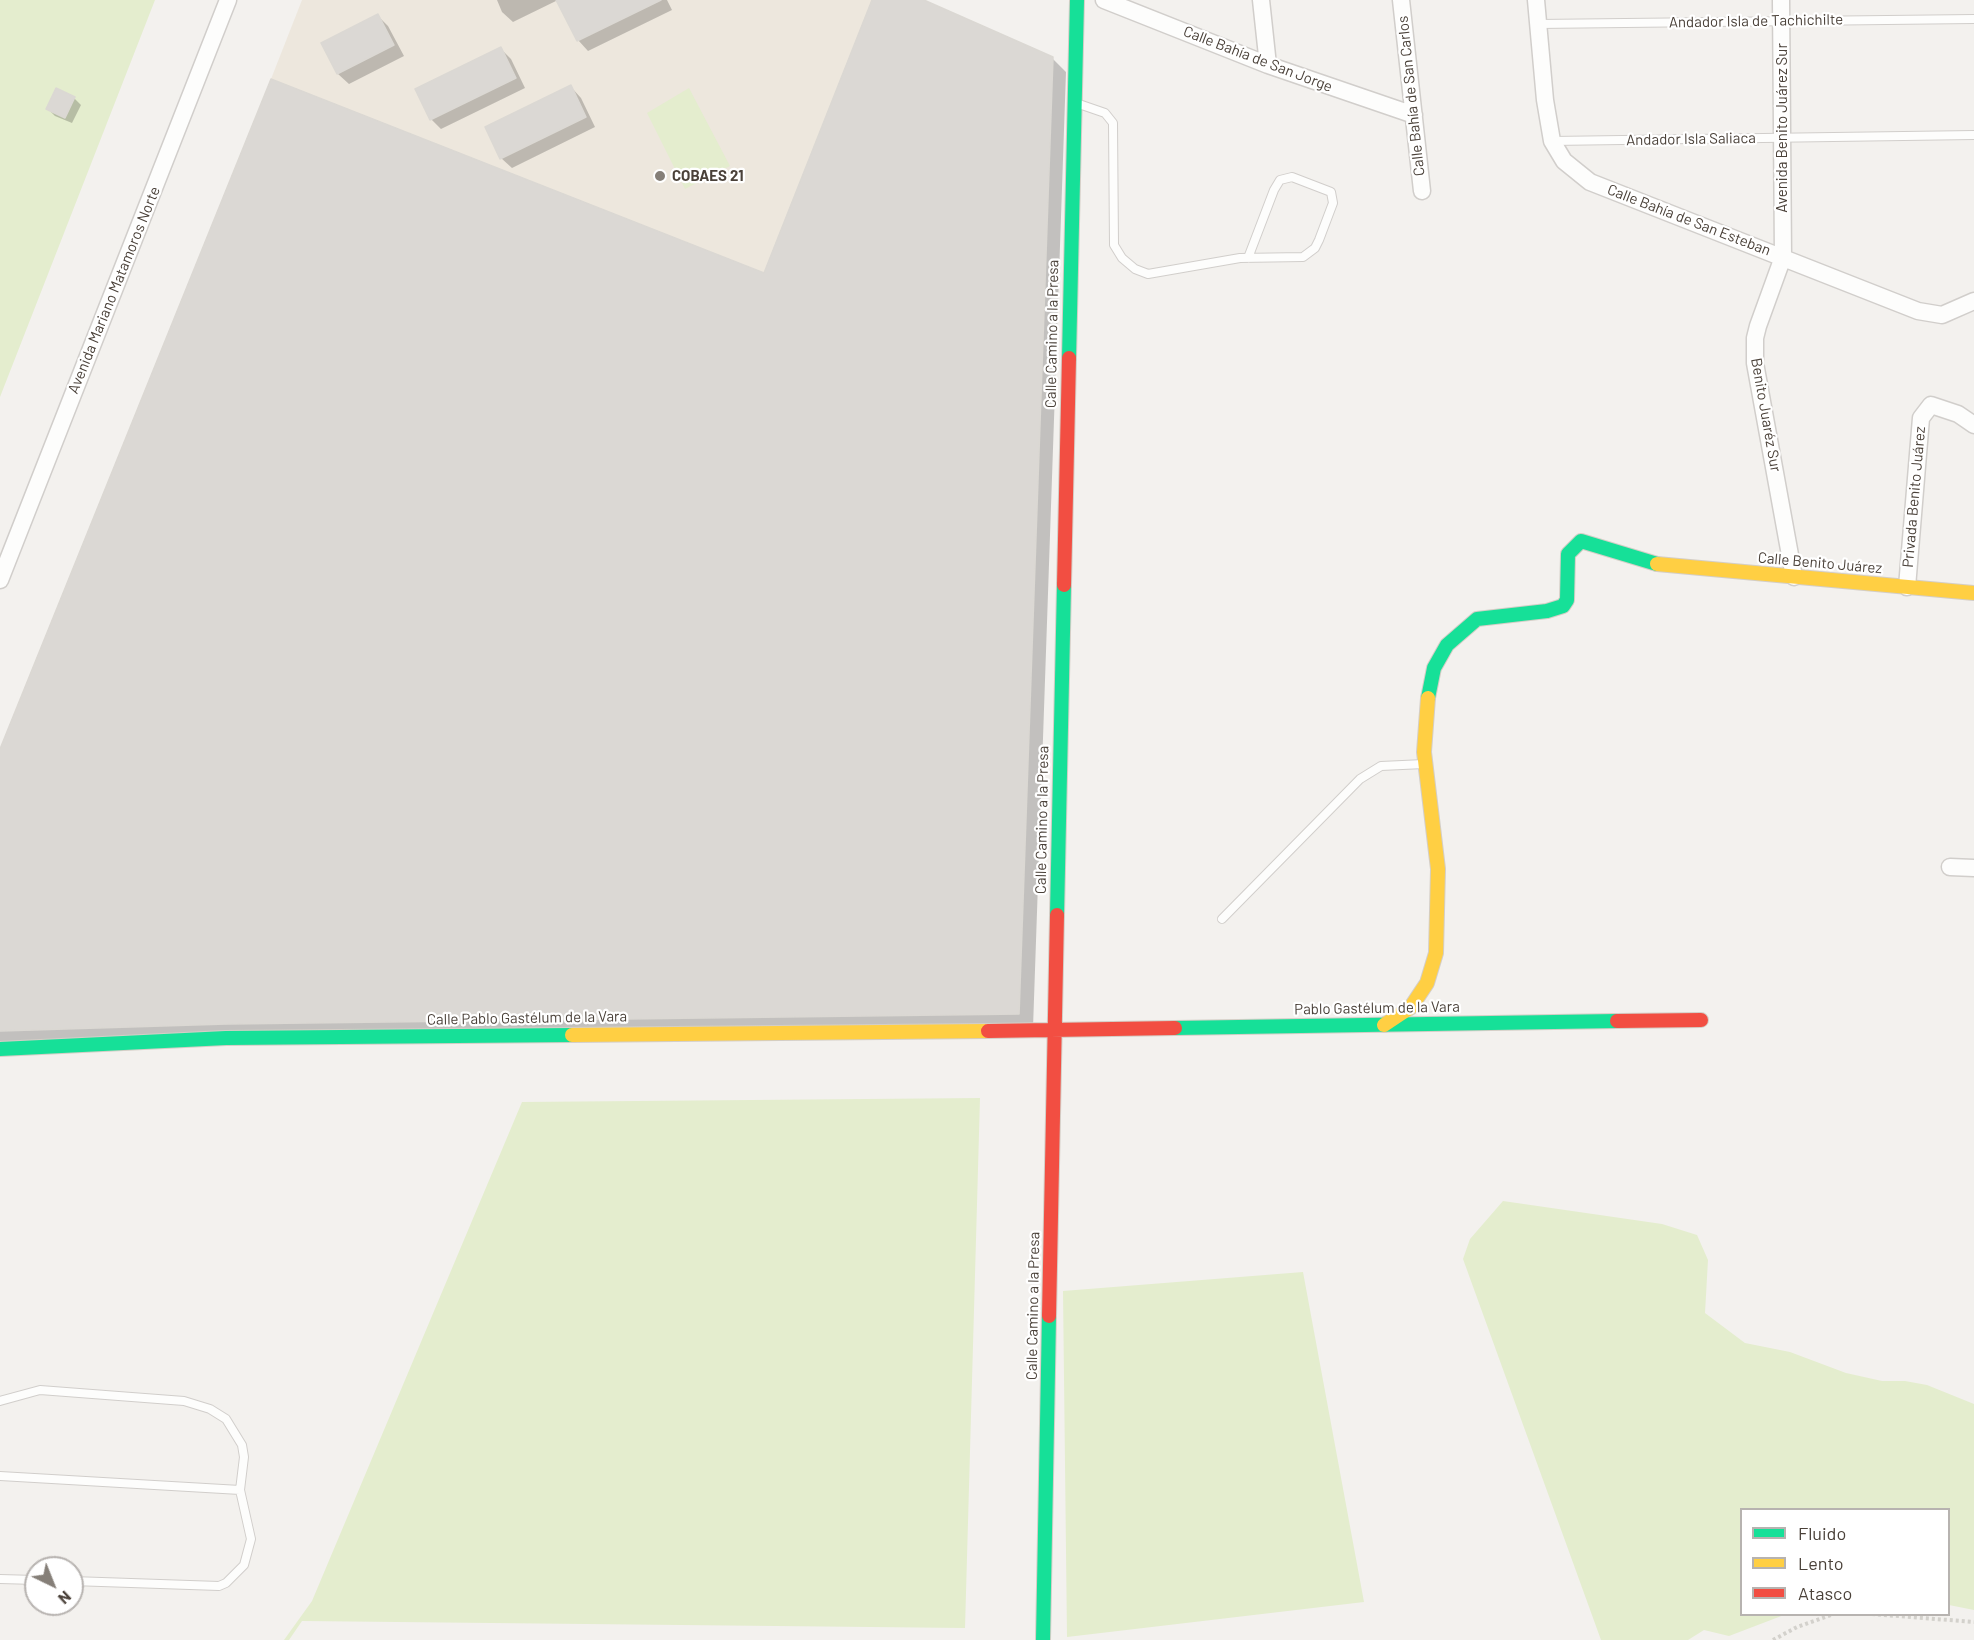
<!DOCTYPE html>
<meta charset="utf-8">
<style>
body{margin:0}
#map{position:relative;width:1974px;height:1640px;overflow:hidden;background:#f3f1ee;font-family:Barlow,sans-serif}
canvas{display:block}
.legend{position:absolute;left:1740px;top:1508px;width:210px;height:108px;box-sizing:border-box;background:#fff;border:2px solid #b7b3b0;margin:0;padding:8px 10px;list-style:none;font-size:18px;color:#4a4139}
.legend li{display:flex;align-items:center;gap:12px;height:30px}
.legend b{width:30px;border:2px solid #b7b3b0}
.north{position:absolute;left:24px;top:1556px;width:60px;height:60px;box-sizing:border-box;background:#fff;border:2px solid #b7b3b0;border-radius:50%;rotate:137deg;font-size:16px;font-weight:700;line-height:24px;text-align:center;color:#4a4139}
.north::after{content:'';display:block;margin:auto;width:21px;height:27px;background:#857f78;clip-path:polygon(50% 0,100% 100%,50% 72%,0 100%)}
</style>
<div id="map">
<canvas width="1974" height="1640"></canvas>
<ul class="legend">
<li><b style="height:8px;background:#16e098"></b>Fluido</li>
<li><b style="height:8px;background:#ffcf43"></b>Lento</li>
<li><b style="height:8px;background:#f24e42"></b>Atasco</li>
</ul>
<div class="north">N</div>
</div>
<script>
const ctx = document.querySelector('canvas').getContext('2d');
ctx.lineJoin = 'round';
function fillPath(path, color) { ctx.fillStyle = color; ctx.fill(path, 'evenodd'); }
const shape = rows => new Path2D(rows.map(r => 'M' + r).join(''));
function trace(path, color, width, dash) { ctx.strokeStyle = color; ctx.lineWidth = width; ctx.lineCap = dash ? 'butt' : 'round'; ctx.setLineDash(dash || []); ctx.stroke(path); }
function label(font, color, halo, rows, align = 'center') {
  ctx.font = font + ' Barlow,sans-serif'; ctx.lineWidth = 4.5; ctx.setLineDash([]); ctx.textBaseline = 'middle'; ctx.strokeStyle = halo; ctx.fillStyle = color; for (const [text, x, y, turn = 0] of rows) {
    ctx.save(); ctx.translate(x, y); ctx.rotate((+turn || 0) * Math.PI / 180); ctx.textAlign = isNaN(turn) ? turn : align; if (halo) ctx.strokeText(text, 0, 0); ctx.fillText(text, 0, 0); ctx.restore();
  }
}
const education = shape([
 [302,0,872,0,764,273,271,79]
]);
const green = shape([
 [0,0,155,0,0,397],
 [689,88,730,166,685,189,647,113],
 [980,1098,965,1628,302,1621,289,1640,284,1640,312,1601,522,1102],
 [1503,1201,1662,1224,1697,1235,1708,1260,1705,1313,1745,1343,1790,1352,1846,1373,1882,1381,1905,1381,1927,1385,1974,1404,1974,1610,1949,1605,1948,1510,1742,1510,1742,1614,1784,1615,1729,1636,1704,1630,1688,1640,1601,1640,1463,1259,1470,1239],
 [1303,1272,1364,1602,1067,1637,1063,1291]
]);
const shadow = shape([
 [497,0,558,0,513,22,502,12],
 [558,0,667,0,672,10,588,51,578,40],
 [874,0,921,0,1052,58,1066,72,1033,1028,0,1045,0,753,765,274],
 [378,16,388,26,404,56,349,84,338,74,323,44],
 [501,49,511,59,525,88,441,129,431,119],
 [571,87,581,98,595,127,512,168,501,158],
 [74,98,81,105,72,123,55,116,48,109]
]);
const building = shape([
 [556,0,661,0,577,41,556,0],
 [872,0,924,0,1053,57,1019,1014,226,1024,0,1031,0,749,271,79,764,273,872,0],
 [378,14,394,45,337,74,321,43,378,14],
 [501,47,516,78,430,120,415,89,501,47],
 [571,85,586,117,500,159,485,127,571,85],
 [56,88,75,97,65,118,46,109,56,88]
]);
const path = shape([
 [1872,1614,1974,1622],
 [1773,1640,1797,1627,1834,1614]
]);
const lane = shape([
 [1538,24,1974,19],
 [1076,103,1105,113,1113,123,1114,245,1122,258,1135,269,1148,274,1240,258,1303,257,1315,248,1319,240,1333,203,1331,192,1292,177,1280,180,1274,190,1248,258],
 [1552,141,1974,135],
 [1222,919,1360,779,1381,766,1424,764],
 [0,1401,40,1390,184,1401,210,1409,226,1419,242,1445,244,1457,240,1490,251,1539,244,1565,226,1583,219,1586,72,1581],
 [0,1476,240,1490],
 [0,1579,36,1580]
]);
const street = shape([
 [1104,0,1268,65,1414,115],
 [1261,0,1268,65],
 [1401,0,1422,191],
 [1536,0,1545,100,1552,141,1564,161,1590,182,1918,311,1942,315,1974,301],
 [1781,0,1783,257,1758,326,1755,338,1755,363,1794,577],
 [0,580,228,0],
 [1907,587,1921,418,1931,405,1958,414,1974,425],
 [1950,867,1974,868]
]);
const fast = shape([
 [1069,358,1077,0],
 [1428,698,1434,668,1447,645,1477,619,1547,611,1563,606,1567,600,1568,554,1581,541,1657,564],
 [1057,915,1064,585],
 [1175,1028,1617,1021],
 [0,1049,226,1038,572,1035],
 [1043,1640,1049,1316]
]);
const slow = shape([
 [1657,564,1974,593],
 [1384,1025,1411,1007,1427,983,1436,953,1438,869,1424,752,1428,698],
 [572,1035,988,1031]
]);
const jam = shape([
 [1064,585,1069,358],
 [1617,1021,1701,1020],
 [988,1031,1175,1028],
 [1049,1316,1057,915]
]);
const markers = [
 [660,176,6,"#857f78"]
];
const streetNames = [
 ["Andador Isla de Tachichilte",1756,21,-1],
 ["Calle Bahía de San Jorge",1258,59,21],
 ["Calle Bahía de San Carlos",1411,96,-96],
 ["Avenida Benito Juárez Sur",1782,128,-90],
 ["Andador Isla Saliaca",1691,139,-1],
 ["Calle Bahía de San Esteban",1689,220,21],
 ["Avenida Mariano Matamoros Norte",114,290,-68],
 ["Calle Camino a la Presa",1052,334,-89],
 ["Benito Juaréz Sur",1766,415,80],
 ["Privada Benito Juárez",1914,497,-85],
 ["Calle Benito Juárez",1820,563,5],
 ["Calle Camino a la Presa",1042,820,-89],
 ["Pablo Gastélum de la Vara",1377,1008,-1],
 ["Calle Pablo Gastélum de la Vara",527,1018,-1],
 ["Calle Camino a la Presa",1033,1306,-89]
];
const poiNames = [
 ["COBAES 21",672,176]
];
fillPath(education, '#ede7dd');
fillPath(green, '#e4edce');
fillPath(shadow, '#0003');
fillPath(building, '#dbd8d4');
trace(building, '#dbd8d3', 1.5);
trace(lane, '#d1cecb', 10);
trace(street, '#d1cecb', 19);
trace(fast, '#d4cec6', 16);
trace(slow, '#d4cec6', 16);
trace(jam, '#d4cec6', 16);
trace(path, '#d3d1cc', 4, [3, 3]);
trace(lane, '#fdfdfc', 8);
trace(street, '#fdfdfc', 16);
trace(fast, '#16e098', 14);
trace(slow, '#ffcf43', 14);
trace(jam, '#f24e42', 14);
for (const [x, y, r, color] of markers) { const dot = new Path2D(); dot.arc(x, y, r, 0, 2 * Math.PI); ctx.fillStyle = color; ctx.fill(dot); trace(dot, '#fff', 2); }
label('15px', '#4a4139', '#fff', streetNames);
label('bold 15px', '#4a4139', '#fff', poiNames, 'left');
</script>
